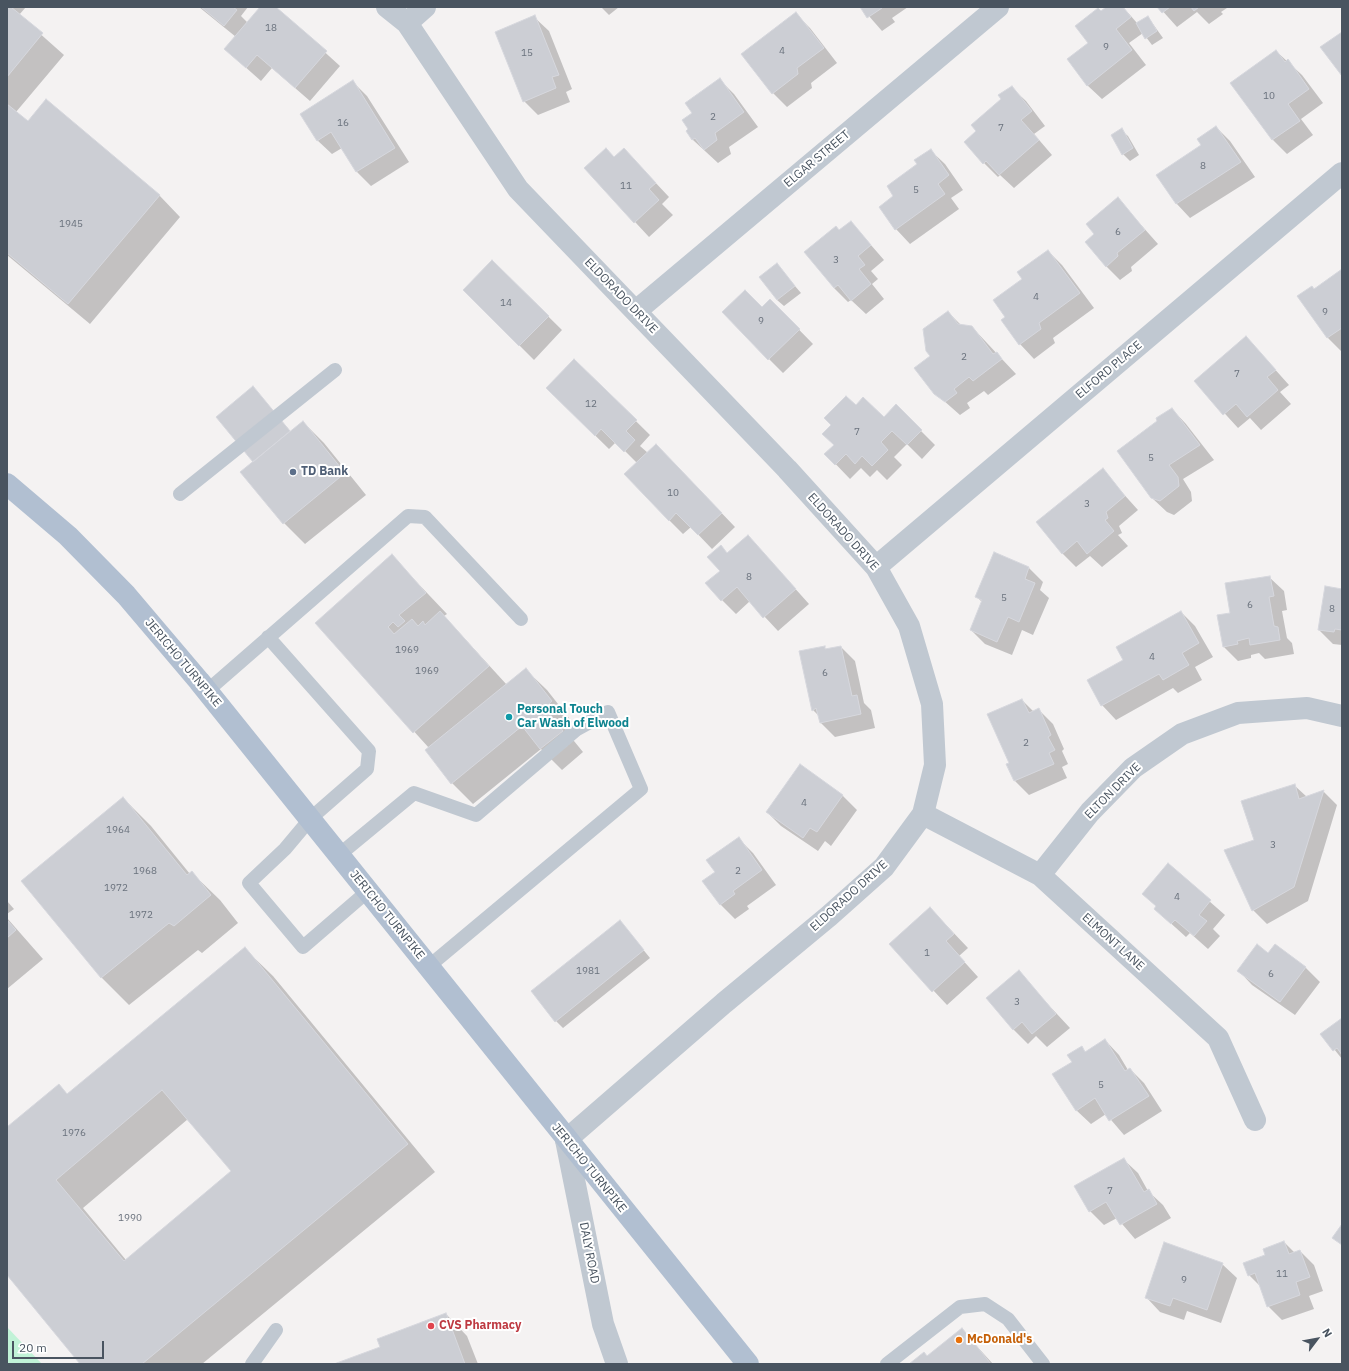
<!DOCTYPE html>
<style>
body{margin:0}
#map{position:relative;width:1349px;height:1371px;overflow:hidden;background:#f4f2f2;font-family:"IBM Plex Sans",sans-serif}
canvas{display:block}
.frame{position:absolute;inset:0;border:8px solid #495460;pointer-events:none}
.north{position:absolute;left:1297px;top:1319px;width:40px;height:40px;-webkit-text-stroke:3px #fff;paint-order:stroke;rotate:58deg;font-size:11px;font-weight:700;line-height:16px;text-align:center;color:#495460}
.north::after{content:'';display:block;margin:auto;width:14px;height:18px;background:#495460;clip-path:polygon(50% 0,100% 100%,50% 72%,0 100%)}
.scale{position:absolute;left:12px;top:1341px;width:92px;height:18px;box-sizing:border-box;border:2px solid #495460;border-top:0;padding-left:5px;font-size:12px;line-height:14px;white-space:nowrap;color:#495460;-webkit-text-stroke:3px #fff;paint-order:stroke}
</style>
<div id="map">
<canvas width="1349" height="1371"></canvas>
<div class="frame"></div>
<div class="north">N</div>
<div class="scale">20 m</div>
</div>
<script>
const ctx = document.querySelector('canvas').getContext('2d');
ctx.lineJoin = 'round';
function fillPath(path, color) { ctx.fillStyle = color; ctx.fill(path, 'evenodd'); }
const shape = rows => new Path2D(rows.map(r => 'M' + r).join(''));
function trace(path, color, width, dash) { ctx.strokeStyle = color; ctx.lineWidth = width; ctx.lineCap = dash ? 'butt' : 'round'; ctx.setLineDash(dash || []); ctx.stroke(path); }
function label(font, color, halo, rows, align = 'center') {
  ctx.font = font + ' "IBM Plex Sans",sans-serif'; ctx.lineWidth = 4; ctx.setLineDash([]); ctx.textBaseline = 'middle'; ctx.strokeStyle = halo; ctx.fillStyle = color; for (const [text, x, y, turn = 0] of rows) {
    ctx.save(); ctx.translate(x, y); ctx.rotate((+turn || 0) * Math.PI / 180); ctx.textAlign = isNaN(turn) ? turn : align; if (halo) ctx.strokeText(text, 0, 0); ctx.fillText(text, 0, 0); ctx.restore();
  }
}
const green = shape([
 [7,1327,42,1364,7,1364]
]);
const shadow = shape([
 [7,7,26,7,19,15,64,55,16,112,28,123,159,195,180,217,90,324,7,255],
 [199,7,248,7,241,16,248,23,262,7,275,7,340,66,310,101,272,68,261,81,225,49,236,37],
 [601,7,619,7,609,15],
 [861,7,908,7,892,18,895,22,882,31],
 [1107,7,1123,7,1137,23,1148,17,1163,38,1152,45,1143,33,1129,43,1146,65,1102,99,1087,85,1089,43,1101,12],
 [1159,7,1226,7,1227,8,1221,12,1223,14,1209,24,1197,12,1177,27],
 [796,14,810,28,837,63,811,83,812,88,787,107,773,93],
 [534,17,549,31,572,89,566,92,570,102,538,115,524,101],
 [1276,51,1302,75,1323,103,1301,119,1313,135,1287,154,1273,140],
 [720,80,734,94,758,127,729,147,731,154,718,163,693,140,687,131,690,129,694,113],
 [353,82,367,96,409,162,371,186,357,172,342,148,332,154,317,140],
 [1011,87,1026,101,1045,126,1034,134,1052,155,1014,188,1000,175,998,177,984,163,1002,99],
 [1216,127,1230,141,1255,177,1190,218,1176,203],
 [1121,130,1128,136,1139,155,1130,161,1123,154],
 [930,150,945,164,963,190,951,198,959,209,910,244,896,229,880,207,895,196],
 [614,158,638,164,669,197,662,204,673,215,649,237,585,168],
 [1118,199,1158,244,1131,267,1132,271,1120,280,1106,266,1096,234],
 [851,222,884,260,871,271,878,279,872,284,884,299,866,314,851,300,848,302,834,288,839,231],
 [1048,251,1062,265,1094,308,1053,338,1055,343,1034,359,1020,344,1002,320,1006,317,1024,279],
 [492,261,562,330,534,360,464,290],
 [777,265,801,293,784,306,777,300],
 [1342,270,1342,352,1328,338,1298,296,1314,290],
 [770,300,813,344,783,373,769,359,762,308],
 [948,312,961,325,972,327,1016,374,988,395,984,391,967,403,970,408,960,415,935,393,931,356],
 [1246,337,1289,385,1280,392,1291,404,1261,430,1250,418,1238,428,1195,381],
 [574,360,650,435,640,446,648,453,670,459,735,527,712,549,691,527,683,534,669,520,637,463,616,442,609,449,561,402],
 [259,394,291,432,303,422,324,443,366,495,305,544,284,523,254,462],
 [856,406,884,418,896,406,935,445,922,459,907,444,894,457,902,465,887,480,877,470,870,477,861,468,850,479,826,454,835,445],
 [1172,409,1186,424,1214,460,1183,479,1191,492,1192,501,1174,515,1167,512,1152,498,1159,421],
 [1102,470,1138,510,1119,526,1122,533,1118,535,1128,546,1102,567,1090,556,1076,567,1062,553],
 [748,536,809,604,778,631,750,601,736,614,722,600,721,571,728,554],
 [995,554,1029,568,1043,582,1040,590,1049,598,1033,635,1022,630,1012,655,985,644,971,630,982,602,977,597],
 [392,556,447,614,444,616,507,685,525,669,547,690,573,723,565,730,583,752,562,770,541,749,473,804,452,783,429,748,316,623],
 [1269,577,1284,591,1287,610,1282,611,1287,638,1292,643,1294,654,1265,659,1259,653,1251,655,1251,658,1238,661,1224,647,1232,613],
 [1342,590,1342,645,1333,644,1319,630],
 [1181,612,1195,626,1213,657,1195,667,1202,680,1178,693,1173,688,1116,720,1102,705,1124,661],
 [824,647,827,650,841,647,855,661,864,703,871,710,875,728,835,737,820,722,819,716,813,710],
 [1022,700,1034,712,1039,710,1053,724,1064,749,1062,751,1068,764,1062,767,1067,778,1029,795,1015,781,1011,763],
 [800,766,843,796,857,810,831,846,825,841,818,851,781,826,767,812],
 [1294,785,1307,797,1323,791,1337,805,1308,901,1267,924,1253,910,1255,840],
 [123,798,151,826,190,874,192,873,220,900,238,923,202,953,198,950,129,1005,102,978,22,881],
 [739,839,753,853,776,885,747,906,749,909,735,919,721,905,704,881,716,872],
 [1168,865,1225,915,1213,929,1220,936,1208,949,1190,933,1186,937,1155,909,1157,907,1143,894],
 [7,901,14,909,7,914],
 [930,908,968,948,959,956,978,977,947,1005,890,944],
 [7,918,43,959,7,989],
 [620,921,650,958,563,1028,556,1021],
 [1276,945,1306,968,1320,982,1295,1015,1252,985,1238,970,1269,954],
 [245,949,273,976,435,1172,202,1364,81,1364,7,1274,7,1128,59,1085,68,1095],
 [188,1119,232,1171,126,1260,83,1208],
 [1018,972,1070,1028,1047,1047,1036,1036,1028,1044,1013,1029],
 [1342,1020,1342,1059,1322,1034],
 [1105,1040,1119,1055,1128,1070,1130,1069,1144,1083,1162,1111,1124,1135,1106,1114,1091,1124,1076,1110,1073,1062,1081,1048,1086,1052],
 [1123,1159,1138,1173,1148,1191,1163,1205,1171,1218,1135,1239,1117,1218,1104,1225,1090,1211],
 [1284,1242,1295,1253,1300,1251,1314,1265,1323,1291,1309,1296,1314,1309,1282,1320,1268,1306,1262,1288,1249,1275,1266,1256],
 [1222,1264,1237,1278,1221,1323,1187,1311,1184,1320,1160,1312,1146,1297],
 [446,1314,467,1336,478,1364,337,1364,381,1348],
 [962,1330,993,1364,911,1364,928,1357]
]);
const building = shape([
 [7,7,11,7,43,33,7,77,7,7],
 [201,7,233,7,237,10,224,26,201,7],
 [260,7,276,7,327,51,295,88,257,55,246,68,224,49,260,7],
 [860,7,881,7,882,8,867,18,860,7],
 [1106,7,1123,7,1131,17,1116,29,1132,50,1087,86,1067,59,1088,43,1075,26,1098,8,1101,11,1106,7],
 [1157,7,1170,7,1162,13,1157,7],
 [1191,7,1199,7,1194,11,1191,7],
 [796,12,824,48,797,68,798,74,772,94,741,54,796,12],
 [535,15,559,75,552,77,556,88,523,102,495,32,535,15],
 [1148,16,1157,31,1145,39,1136,23,1148,16],
 [1342,32,1342,76,1320,47,1342,32],
 [1276,50,1285,62,1288,59,1309,89,1288,104,1300,121,1272,140,1230,83,1276,50],
 [720,78,744,112,715,133,717,140,704,150,695,138,692,140,686,131,688,129,682,120,692,113,685,103,720,78],
 [353,80,395,148,356,172,331,132,317,141,300,114,353,80],
 [1012,86,1032,111,1021,120,1039,140,999,175,986,161,983,164,964,142,976,131,971,125,1001,99,998,95,1012,86],
 [46,99,160,195,68,304,7,253,7,104,28,121,46,99],
 [1216,126,1241,162,1176,204,1156,175,1201,145,1197,139,1216,126],
 [1122,128,1133,148,1122,155,1111,135,1122,128],
 [606,148,614,157,624,148,656,183,649,189,659,200,634,223,584,168,606,148],
 [931,149,949,175,938,184,945,194,895,230,879,207,893,196,887,186,917,164,914,160,931,149],
 [1118,197,1145,230,1117,253,1118,256,1106,267,1085,242,1094,234,1086,224,1118,197],
 [851,221,871,245,858,256,865,265,859,269,871,284,851,301,838,285,834,288,804,252,836,226,839,230,851,221],
 [1048,250,1080,293,1039,323,1041,329,1019,345,1001,320,1005,317,993,300,1022,279,1017,272,1048,250],
 [492,260,549,316,519,346,463,290,492,260],
 [777,263,795,286,777,300,759,277,777,263],
 [1342,269,1342,328,1327,338,1297,296,1312,286,1314,289,1342,269],
 [745,290,762,307,770,299,800,329,768,360,722,312,745,290],
 [948,311,958,324,972,326,993,354,997,352,1002,359,973,381,969,377,954,389,957,393,945,402,934,394,914,368,930,356,926,351,923,329,948,311],
 [1246,336,1276,370,1267,377,1278,390,1247,417,1236,404,1223,415,1194,381,1246,336],
 [574,359,637,420,626,431,635,440,624,452,601,429,595,436,546,388,574,359],
 [253,386,290,431,253,462,216,417,253,386],
 [846,396,856,405,863,397,884,417,896,404,922,430,907,445,892,431,881,442,888,450,872,466,862,456,855,464,846,454,835,465,824,454,834,445,822,434,831,425,824,418,846,396],
 [1172,408,1200,445,1169,465,1178,477,1179,486,1160,501,1151,498,1117,451,1157,421,1156,418,1172,408],
 [303,421,345,473,283,524,240,472,303,421],
 [656,444,722,513,698,535,676,513,669,521,624,474,656,444],
 [1103,468,1125,496,1106,512,1108,518,1105,520,1114,531,1087,554,1077,541,1062,554,1036,522,1103,468],
 [748,535,796,589,763,618,737,587,721,601,705,583,720,571,707,557,721,545,727,553,748,535],
 [994,552,1029,567,1025,579,1035,583,1019,622,1008,617,997,642,970,630,982,600,975,597,994,552],
 [392,554,426,593,399,615,405,621,398,627,393,622,388,627,394,634,412,619,418,626,423,621,425,625,440,611,489,666,413,733,315,623,392,554],
 [1270,576,1274,596,1269,597,1274,626,1278,627,1280,640,1250,645,1249,638,1237,641,1238,644,1223,647,1217,615,1230,613,1225,583,1270,576],
 [1325,586,1342,589,1342,630,1335,629,1334,632,1318,630,1325,586],
 [1181,611,1199,643,1182,653,1189,665,1163,680,1159,674,1101,706,1087,680,1123,660,1116,647,1181,611],
 [825,646,825,649,841,646,852,696,857,695,861,714,820,723,816,708,812,711,799,651,825,646],
 [526,668,552,701,545,708,563,731,540,749,522,726,451,784,425,750,526,668],
 [1022,699,1029,713,1039,708,1051,735,1048,737,1055,750,1049,753,1054,764,1014,781,1006,764,1009,763,987,714,1022,699],
 [800,764,843,795,817,832,810,828,803,838,766,812,800,764],
 [1295,784,1299,799,1324,790,1294,887,1252,911,1224,850,1254,840,1241,801,1295,784],
 [123,797,187,875,192,871,211,895,174,926,169,923,101,978,21,881,123,797],
 [739,837,762,870,733,891,735,894,720,905,702,881,715,872,706,860,739,837],
 [1168,863,1211,900,1199,915,1207,921,1194,936,1175,920,1171,924,1154,909,1156,906,1142,894,1168,863],
 [930,907,954,934,946,941,965,962,932,992,889,944,930,907],
 [7,920,16,930,7,938,7,920],
 [620,920,644,950,555,1022,531,991,620,920],
 [1257,944,1268,953,1275,944,1306,967,1280,1002,1237,971,1257,944],
 [245,947,408,1144,142,1364,80,1364,7,1275,7,1127,59,1084,67,1094,245,947],
 [162,1090,231,1171,124,1261,56,1180,162,1090],
 [1019,970,1056,1014,1032,1034,1022,1022,1013,1030,986,998,1019,970],
 [1342,1018,1342,1055,1337,1048,1333,1051,1320,1034,1342,1018],
 [1105,1039,1125,1071,1130,1068,1149,1096,1109,1121,1095,1098,1076,1111,1052,1074,1072,1062,1067,1055,1082,1046,1085,1052,1105,1039],
 [1124,1158,1144,1192,1149,1189,1157,1204,1120,1225,1106,1202,1089,1212,1074,1186,1124,1158],
 [1342,1224,1342,1245,1332,1238,1342,1224],
 [1284,1241,1289,1254,1300,1250,1310,1277,1296,1282,1300,1295,1267,1307,1255,1273,1248,1276,1243,1263,1265,1255,1263,1249,1284,1241],
 [1164,1242,1223,1263,1207,1310,1173,1298,1170,1306,1145,1298,1164,1242],
 [446,1313,465,1364,334,1364,380,1347,377,1339,446,1313],
 [962,1328,991,1364,909,1364,924,1352,927,1356,962,1328]
]);
const service = shape([
 [180,494,335,370],
 [268,637,369,751,367,769,311,818,285,849,249,883,303,947,368,891],
 [207,691,408,516,425,517,521,619],
 [339,855,414,793,476,815,577,729,608,712,641,789,428,967],
 [252,1364,276,1330],
 [887,1364,960,1307,985,1304,1008,1319,1043,1364]
]);
const minor = shape([
 [387,7,407,23,518,189,787,469,876,567,909,626,932,704,935,765,923,814,884,867,829,916,724,1003,566,1140],
 [407,23,425,7],
 [636,311,998,7],
 [876,567,1342,173],
 [923,814,1040,875,1218,1038,1255,1120],
 [1040,875,1090,812,1133,768,1182,734,1238,713,1307,708,1342,716]
]);
const tertiary = shape([
 [566,1140,603,1324,617,1364]
]);
const primary = shape([
 [7,484,68,536,126,595,199,681,748,1364]
]);
const markers = [
 [293,472,4,"#5c6f8a"],
 [509,717,4,"#0f9aa8"],
 [431,1326,4,"#e0444e"],
 [959,1340,4,"#e8710a"]
];
const numberNames = [
 ["18",271,28],
 ["9",1106,47],
 ["4",782,51],
 ["15",527,53],
 ["10",1269,96],
 ["2",713,117],
 ["16",343,123],
 ["7",1001,128],
 ["8",1203,166],
 ["11",626,186],
 ["5",916,190],
 ["1945",71,224],
 ["6",1118,232],
 ["3",836,260],
 ["4",1036,297],
 ["14",506,303],
 ["9",1325,312],
 ["9",761,321],
 ["2",964,357],
 ["7",1237,374],
 ["12",591,404],
 ["7",857,432],
 ["5",1151,458],
 ["10",673,493],
 ["3",1087,504],
 ["8",749,577],
 ["5",1004,598],
 ["6",1250,605],
 ["8",1332,609],
 ["1969",407,650],
 ["4",1152,657],
 ["1969",427,671],
 ["6",825,673],
 ["2",1026,743],
 ["4",804,803],
 ["1964",118,830],
 ["3",1273,845],
 ["1968",145,871],
 ["2",738,871],
 ["1972",116,888],
 ["4",1177,897],
 ["1972",141,915],
 ["1",927,953],
 ["1981",588,971],
 ["6",1271,974],
 ["3",1017,1002],
 ["5",1101,1085],
 ["1976",74,1133],
 ["7",1110,1191],
 ["1990",130,1218],
 ["11",1282,1274],
 ["9",1184,1280]
];
const streetNames = [
 ["ELGAR STREET",817,159,-40],
 ["ELDORADO DRIVE",621,296,46],
 ["ELFORD PLACE",1109,370,-40],
 ["ELDORADO DRIVE",843,532,48],
 ["JERICHO TURNPIKE",183,663,50],
 ["ELTON DRIVE",1113,791,-45],
 ["ELDORADO DRIVE",849,896,-42],
 ["JERICHO TURNPIKE",387,915,51],
 ["ELMONT LANE",1113,942,42],
 ["JERICHO TURNPIKE",589,1168,51],
 ["DALY ROAD",589,1253,79]
];
const serviceNames = [
 ["TD Bank",301,472]
];
const cultureNames = [
 ["Personal Touch",517,710],
 ["Car Wash of Elwood",517,724]
];
const healthNames = [
 ["CVS Pharmacy",439,1326]
];
const foodNames = [
 ["McDonald's",967,1340]
];
fillPath(green, '#c1f2d7');
fillPath(shadow, '#0003');
fillPath(building, '#ccced4');
trace(building, '#d6d7dd', 1);
trace(service, '#c0c8d1', 14);
trace(minor, '#c0c8d1', 22);
trace(tertiary, '#c0c8d1', 22);
trace(primary, '#b1bfd1', 22);
for (const [x, y, r, color] of markers) { const dot = new Path2D(); dot.arc(x, y, r, 0, 2 * Math.PI); ctx.fillStyle = color; ctx.fill(dot); trace(dot, '#fff', 1.5); }
label('10px', '#6a727d', null, numberNames);
label('12px', '#495460', '#fff', streetNames);
label('bold 12px', '#4e5e75', '#fff', serviceNames, 'left');
label('bold 12px', '#0d838f', '#fff', cultureNames, 'left');
label('bold 12px', '#be3a42', '#fff', healthNames, 'left');
label('bold 12px', '#c56008', '#fff', foodNames, 'left');
</script>
